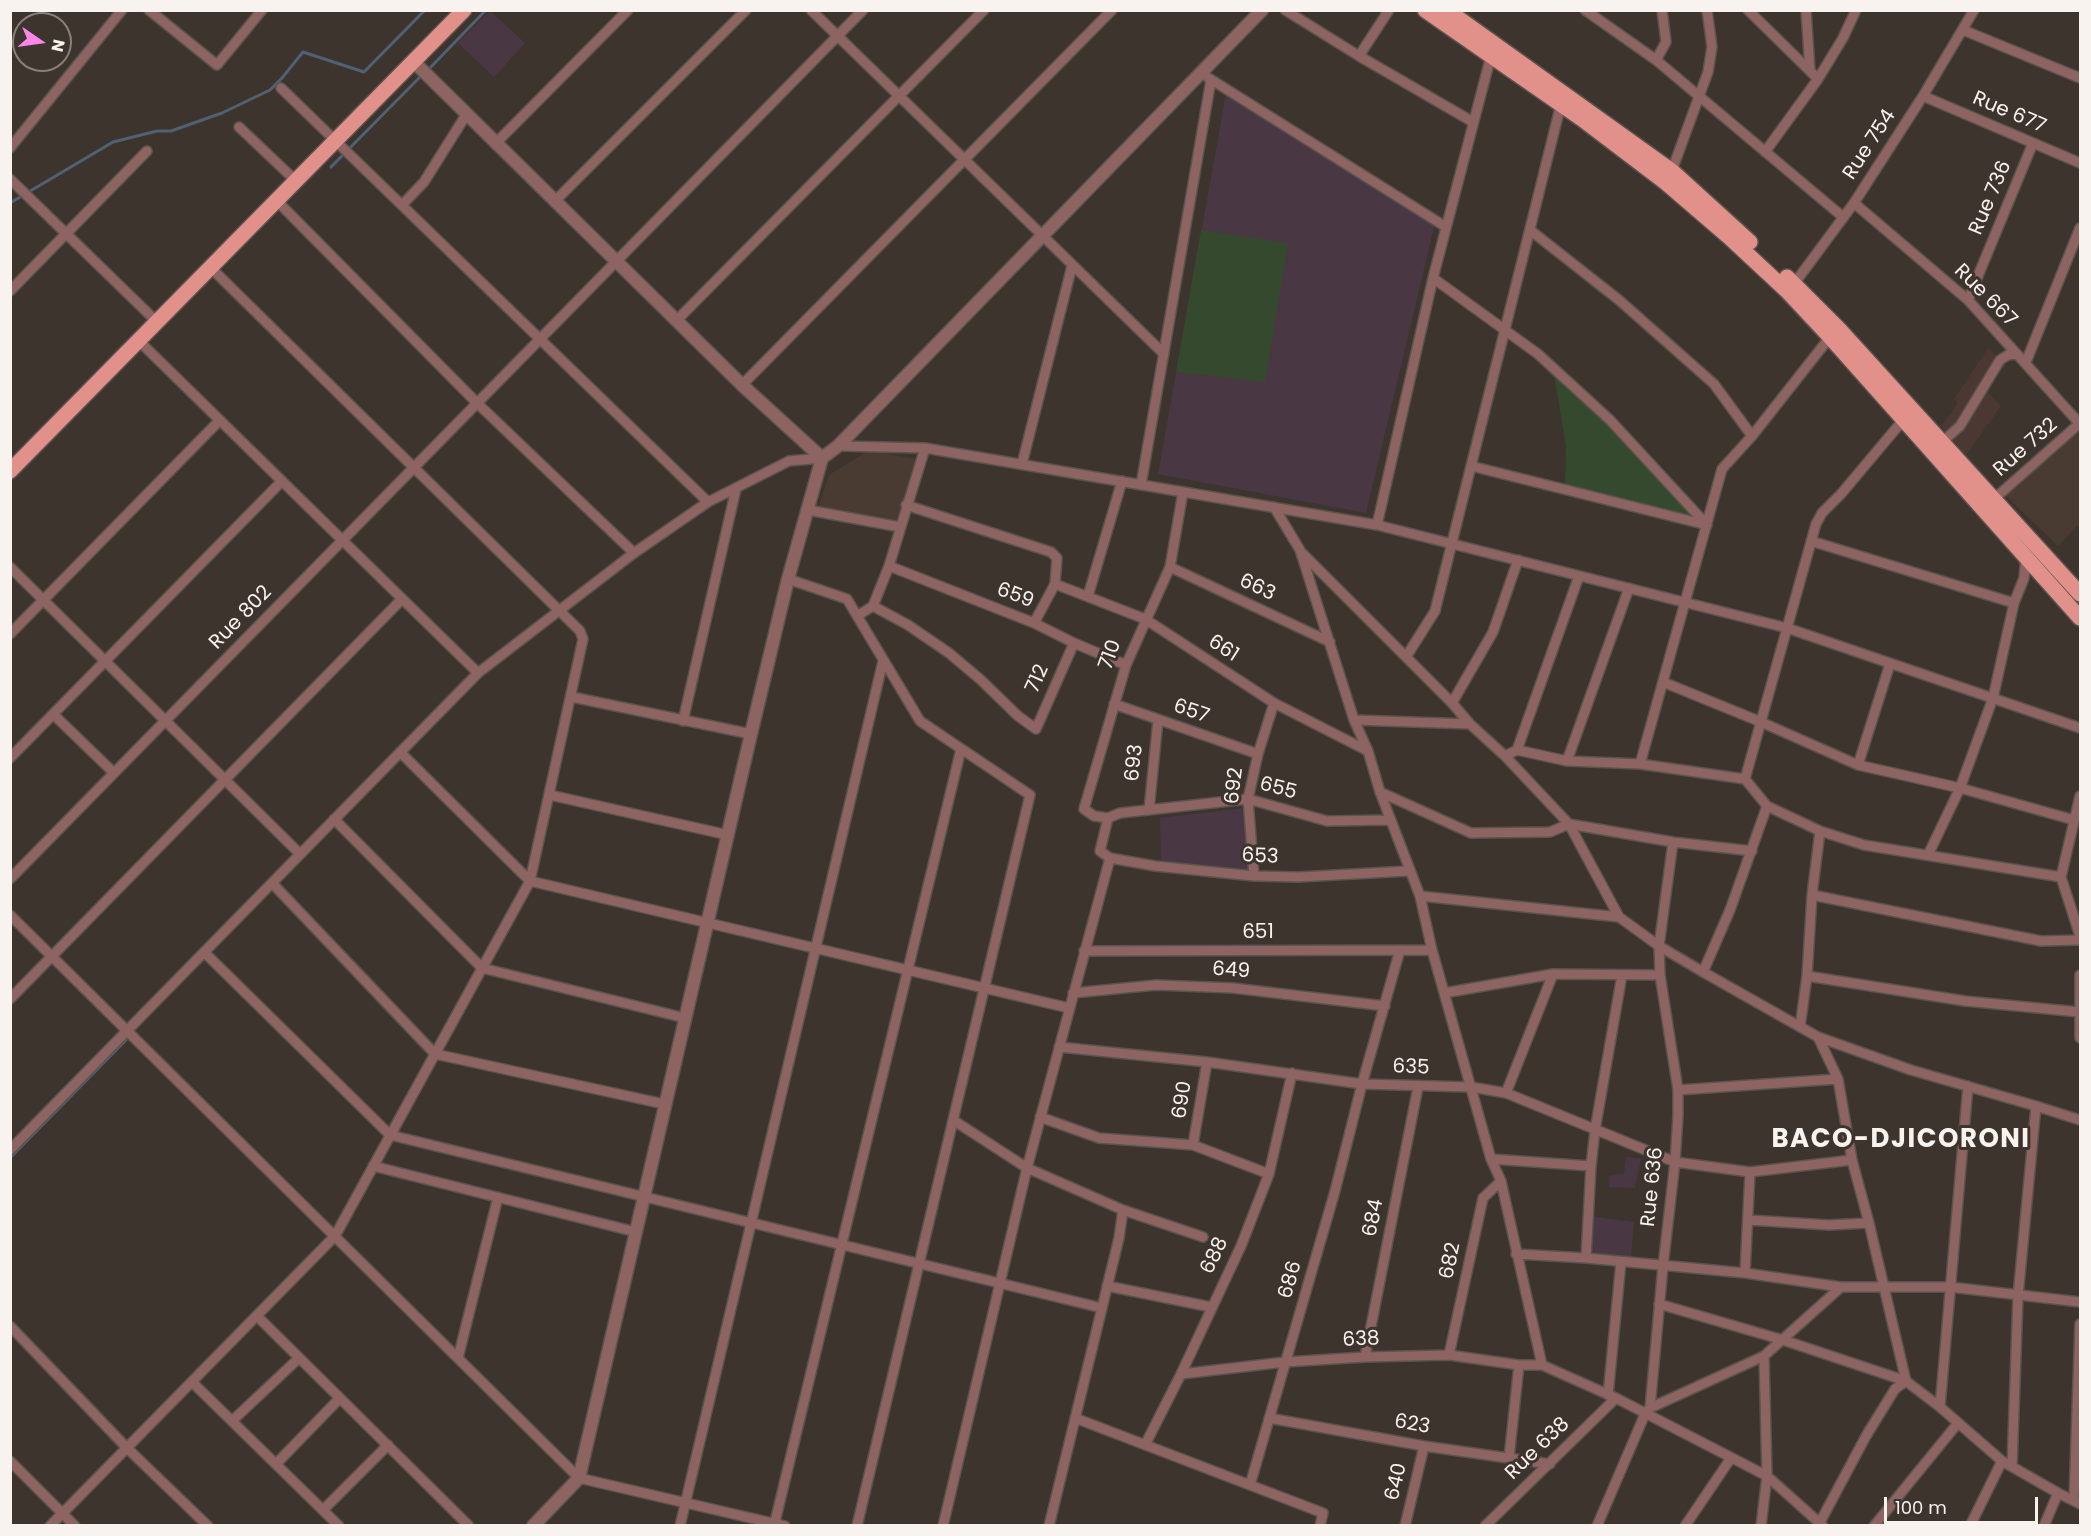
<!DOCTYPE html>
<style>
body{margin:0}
#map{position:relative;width:2091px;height:1536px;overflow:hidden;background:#3d342e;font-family:Poppins,sans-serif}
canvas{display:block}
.frame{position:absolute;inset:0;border:12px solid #f9f3ef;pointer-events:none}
.north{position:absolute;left:12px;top:12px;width:60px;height:60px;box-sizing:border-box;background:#3d342e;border:2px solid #88807b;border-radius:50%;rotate:103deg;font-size:16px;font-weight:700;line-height:24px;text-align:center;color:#f9f3ef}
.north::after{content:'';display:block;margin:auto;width:21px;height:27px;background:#fa87e7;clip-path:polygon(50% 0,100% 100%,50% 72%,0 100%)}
.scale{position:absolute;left:1884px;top:1497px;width:154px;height:27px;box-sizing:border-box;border:3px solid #f9f3ef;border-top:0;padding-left:8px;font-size:18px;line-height:21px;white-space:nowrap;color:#f9f3ef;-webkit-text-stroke:4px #3d342e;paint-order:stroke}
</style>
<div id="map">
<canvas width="2091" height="1536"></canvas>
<div class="frame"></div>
<div class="north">N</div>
<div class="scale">100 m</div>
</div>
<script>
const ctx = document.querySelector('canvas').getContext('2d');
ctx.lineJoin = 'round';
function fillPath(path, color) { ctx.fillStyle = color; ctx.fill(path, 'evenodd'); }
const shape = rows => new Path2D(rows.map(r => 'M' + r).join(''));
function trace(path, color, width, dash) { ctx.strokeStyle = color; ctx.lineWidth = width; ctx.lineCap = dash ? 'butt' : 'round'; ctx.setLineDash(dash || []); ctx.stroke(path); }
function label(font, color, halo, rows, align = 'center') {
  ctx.font = font + ' Poppins,sans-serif'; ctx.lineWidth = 6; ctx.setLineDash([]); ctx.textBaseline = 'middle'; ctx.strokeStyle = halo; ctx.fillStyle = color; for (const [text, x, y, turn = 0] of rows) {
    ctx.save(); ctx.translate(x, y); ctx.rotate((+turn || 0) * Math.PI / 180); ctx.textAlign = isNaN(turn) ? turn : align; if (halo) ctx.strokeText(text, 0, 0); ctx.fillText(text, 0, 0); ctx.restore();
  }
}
const built = shape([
 [2078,432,2080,435,2080,528,2077,526,2058,546,2006,496],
 [869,450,915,459,898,524,818,509,829,475]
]);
const industrial = shape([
 [1988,348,2006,365,1985,389,2001,406,1966,455,1941,426,1958,403,1954,399]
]);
const education = shape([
 [490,11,525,43,494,77,458,43],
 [1226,94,1435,223,1366,513,1158,474],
 [1246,808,1250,875,1161,861,1160,818],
 [1626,1157,1641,1159,1635,1188,1609,1187,1610,1175,1624,1174],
 [1594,1217,1634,1222,1631,1257,1591,1255]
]);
const green = shape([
 [1201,230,1288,243,1265,382,1176,372],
 [1553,369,1707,525,1565,489,1566,446]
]);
const stream = shape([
 [428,70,486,10],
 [331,167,423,74],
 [10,203,113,142,157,131,171,131,222,113,270,90,282,78,303,52,364,72,425,10],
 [10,1158,128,1038]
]);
const minor = shape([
 [149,10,217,65,262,10],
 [811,10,1164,354],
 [1285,10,1359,56,1473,122],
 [1585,10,1656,60,1843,217],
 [1748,10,1810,71],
 [1963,30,2080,78],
 [1359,56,1389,10],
 [1656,60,1666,42,1662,10],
 [1207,77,1446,227],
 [1818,79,1843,38,1856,10],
 [281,88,708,502],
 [1923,96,2080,163],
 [239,127,296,181],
 [495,144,628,10],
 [10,148,122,10],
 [1765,152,1818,79,1810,71,1806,10],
 [1671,173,1708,72,1712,47,1707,10],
 [10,179,157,322],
 [277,201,477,403,634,553],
 [554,202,746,10],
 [1854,203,1968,300,2080,424],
 [402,205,424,182,466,115],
 [1530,230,1619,300,1714,384,1752,436],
 [1433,278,1538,354,1610,420,1707,525],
 [1791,288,1854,203,1923,96,1974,10],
 [10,291,147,151],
 [1968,300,2033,143],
 [677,320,984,10],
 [139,341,478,673],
 [2026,362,2080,228],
 [742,385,1112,10],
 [1942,442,1960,426,2000,360,2008,355,2017,354],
 [838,446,925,448,1377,525,1787,628,2080,728],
 [1022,464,1072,266],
 [1471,466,1707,525],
 [1141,485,1211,80],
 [1994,499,2080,423],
 [906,505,1051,552,1057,558,1055,584,1034,623],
 [1274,507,1300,550,1354,720,1368,751,1380,792,1420,896,1432,950,1491,1159,1501,1181,1542,1365],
 [808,510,900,527],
 [1377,525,1433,278,1492,52],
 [1811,541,2014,603],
 [1301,552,1452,703,1470,724,1505,756,1569,824,1619,917,1659,946,1703,972,1730,910,1767,806],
 [889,566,1034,623,1074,643,1126,665],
 [10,567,300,854],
 [1170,567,1330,642],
 [788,579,847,599,920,721,1030,795,857,1526],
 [1055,584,1145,619,1274,703,1368,751],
 [1088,596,1122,481],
 [873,606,908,625,949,653,981,680,1018,716,1036,729,1074,643],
 [857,616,873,606,889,566,925,448],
 [10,634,220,420],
 [1406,657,1435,611,1561,104],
 [1663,682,1761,722,1858,765,1960,788,2074,820],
 [572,697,751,734],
 [1452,703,1493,632,1518,560],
 [1114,704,1258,754],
 [53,714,114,773],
 [1354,720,1470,724],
 [683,721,736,489],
 [1517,750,1579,576],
 [400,752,530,881,1069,1008],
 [1505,756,1517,750,1567,761,1640,764,1745,779,1767,806,1820,831,1864,845,2061,877,2080,936],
 [10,758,282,481],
 [1567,761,1629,588],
 [1640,764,1722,469,1752,436,1830,337],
 [1858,765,1890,664],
 [1745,779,1816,524,1822,513,1841,494,1904,419],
 [1380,792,1471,833,1550,832,1569,824,1673,842,1752,851],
 [550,795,728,835],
 [1149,810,1158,720],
 [1108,818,1094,816,1084,809,1126,665,1170,567,1183,492],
 [334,819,482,968,685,1018],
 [1391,820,1327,821,1248,799,1120,813,1108,818,1100,851,1110,858,1155,866,1254,876,1299,877,1408,871],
 [1928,855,1960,788,1993,698,2014,603,2024,578,2026,556],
 [1254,876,1248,799,1258,754,1274,703],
 [2061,877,2080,796],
 [10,879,863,10],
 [272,883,435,1054,664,1104],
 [1812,895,2041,941,2080,940],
 [1420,896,1619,917],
 [10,915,579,1478,785,1526],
 [1084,951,1432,950],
 [204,952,390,1135,1102,1308],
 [1703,972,1818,1037,1911,1070,2036,1106],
 [2080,975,2080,1038],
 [1807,976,1965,1001,2079,1012],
 [1073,993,1156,985,1233,988,1385,1006],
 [1444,993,1553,974,1660,975],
 [10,999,402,599],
 [1800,1027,1807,976,1812,895,1820,831],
 [1059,1047,1207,1062,1362,1084,1471,1087,1506,1093,1675,1162,1750,1172,1852,1160],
 [1678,1090,1838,1079],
 [1506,1093,1553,974],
 [1040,1117,1099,1138,1193,1145,1269,1174],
 [953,1120,1027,1168,1123,1210,1119,1238,1049,1526],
 [1193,1145,1207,1062],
 [10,1150,478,673,634,553,708,502,789,461,822,458],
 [1491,1159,1591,1166],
 [373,1166,636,1232],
 [1123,1210,1203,1237],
 [1748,1220,1829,1225,1869,1223],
 [1516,1254,1586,1258,1745,1273,1841,1287,1950,1287,2080,1302],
 [1586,1258,1591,1166,1595,1130,1622,975],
 [1745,1273,1750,1172],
 [1107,1286,1211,1307],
 [1659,1304,1783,1340,1906,1381,1940,1407,2002,1461,2058,1493,2080,1504],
 [257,1316,469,1526],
 [10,1326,127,1448,208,1526],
 [1449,1355,1483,1198,1501,1181],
 [1365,1357,1418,1087],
 [458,1358,498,1197],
 [1181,1374,1285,1362,1365,1357,1449,1355,1519,1365,1542,1365,1616,1398,1767,1476,1823,1526],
 [192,1382,339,1526],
 [1608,1395,1621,1262],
 [1940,1407,1968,1086],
 [1650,1408,1764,1356,1841,1287],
 [1075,1418,1323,1513,1320,1526],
 [1269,1418,1424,1446,1550,1464],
 [232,1421,299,1358],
 [1145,1445,1181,1374,1241,1246,1269,1174,1292,1073],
 [1509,1458,1519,1365],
 [10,1461,75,1526],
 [276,1464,340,1398],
 [2012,1467,2018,1296,2036,1106,2080,1120],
 [1250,1485,1335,1191,1362,1084,1400,950],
 [2074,1500,2080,1324],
 [323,1510,388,1445],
 [50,1526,335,1236,530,881,583,639,580,631,211,268],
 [680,1526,883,661],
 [774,1526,961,749],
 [943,1526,1027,1168,1110,858],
 [1405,1526,1424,1446],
 [1485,1526,1616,1398],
 [1597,1526,1645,1414,1650,1408,1663,1266,1675,1162,1678,1116,1678,1090,1660,975,1659,946,1673,842],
 [1685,1526,1731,1458],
 [1761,1526,1767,1476,1764,1356],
 [1818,1526,1866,1436,1895,1389,1906,1381,1869,1223,1852,1160,1838,1079,1818,1037],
 [1874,1526,1958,1423],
 [1970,1526,2002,1461],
 [2044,1526,2058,1493]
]);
const tertiary = shape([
 [413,61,742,385,822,458],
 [533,1526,579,1478,751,734,788,579,822,458,838,446,1262,10]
]);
const primary = shape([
 [1425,10,1582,119,1665,182,1729,237,1787,291,1830,337,2080,618],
 [1447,10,1672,171,1750,242],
 [1787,277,1839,329,2080,594],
 [10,471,464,10]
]);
const streetNames = [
 ["Rue 677",2009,113,23],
 ["Rue 754",1870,145,-57],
 ["Rue 736",1991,198,-67],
 ["Rue 667",1985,296,45],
 ["Rue 732",2026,448,-41],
 ["663",1257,588,25],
 ["659",1015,596,21],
 ["Rue 802",241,618,-46],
 ["661",1223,649,33],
 ["710",1111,655,-70],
 ["712",1038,679,-66],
 ["657",1191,712,19],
 ["693",1135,763,-84],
 ["692",1235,786,-83],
 ["655",1278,789,15],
 ["653",1260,857,3],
 ["651",1258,933],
 ["649",1231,971,4],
 ["635",1411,1068,2],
 ["690",1183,1100,-81],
 ["Rue 636",1653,1187,-84],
 ["684",1374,1218,-79],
 ["688",1215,1256,-65],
 ["682",1451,1261,-78],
 ["686",1291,1280,-74],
 ["638",1361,1340,-3],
 ["623",1412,1425,10],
 ["Rue 638",1538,1449,-44],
 ["640",1397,1482,-77]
];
const districtNames = [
 ["BACO-DJICORONI",1901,1140]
];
fillPath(built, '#493b31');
fillPath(industrial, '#4c3833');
fillPath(education, '#493843');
fillPath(green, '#35492e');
trace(stream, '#4f6172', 3);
trace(minor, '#5b534d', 12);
trace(tertiary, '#5b534d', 15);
trace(primary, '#5b534d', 18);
trace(minor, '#8d6461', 9);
trace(tertiary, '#8d6461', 12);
trace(primary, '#e2908a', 15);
label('20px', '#f9f3ef', '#3d342e', streetNames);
ctx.letterSpacing = '1.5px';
label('bold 26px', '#f9f3ef', '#3d342e', districtNames);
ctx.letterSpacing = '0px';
</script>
